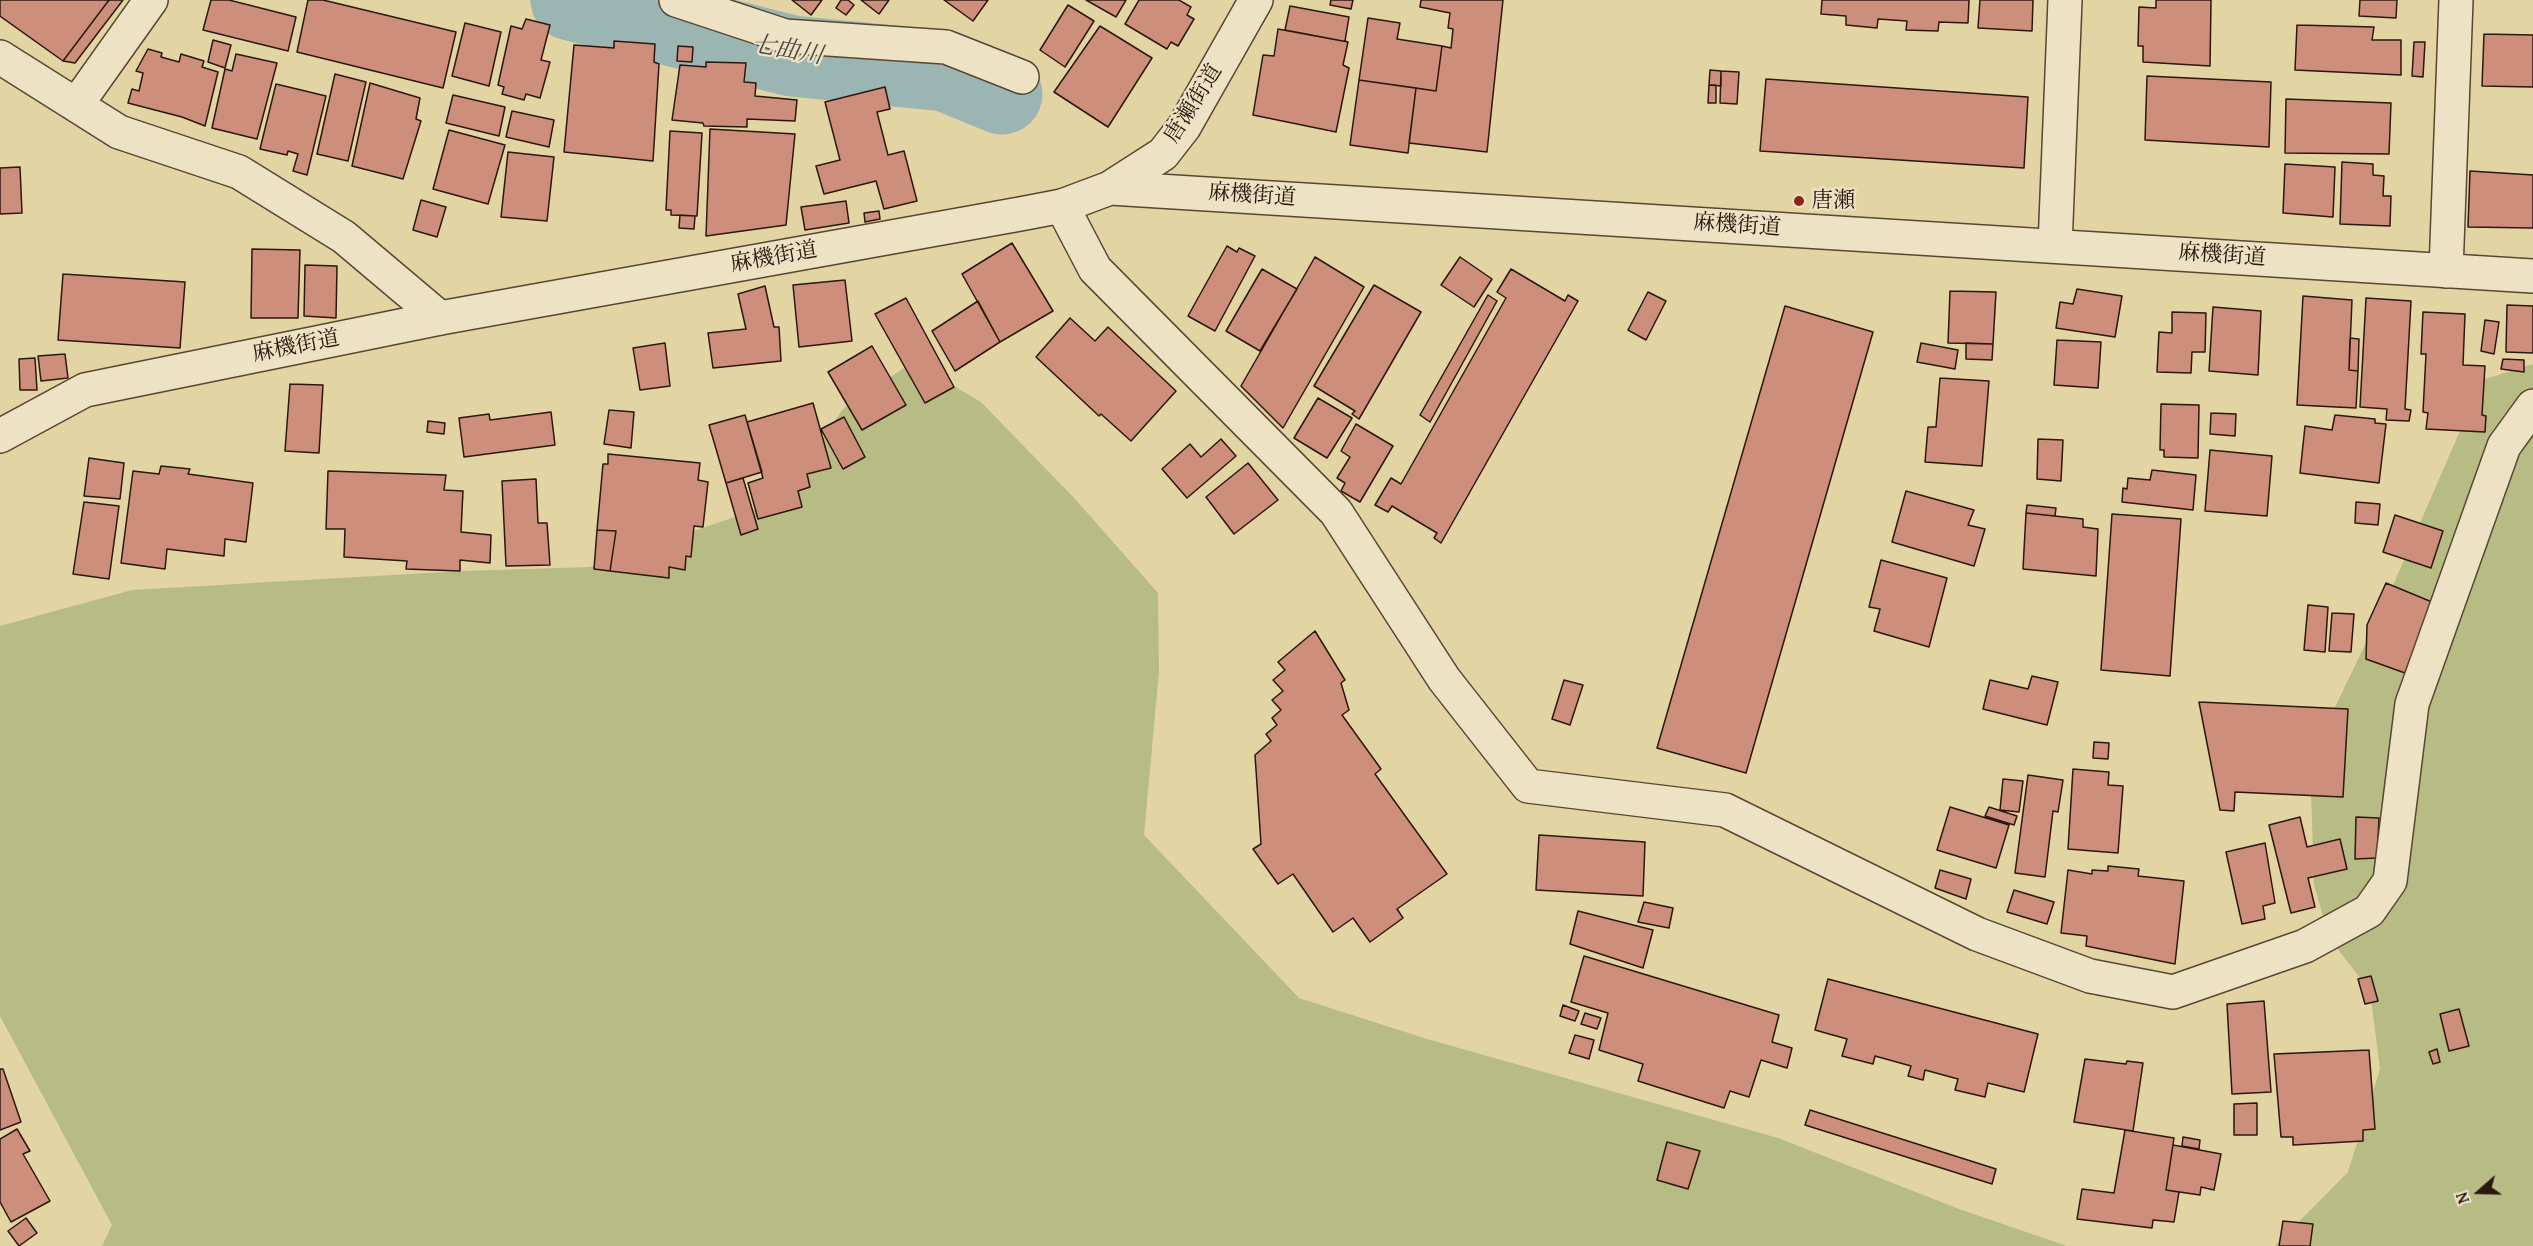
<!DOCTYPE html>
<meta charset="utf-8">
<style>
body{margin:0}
#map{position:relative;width:2533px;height:1246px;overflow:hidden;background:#e3d4a4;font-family:"Gentium Book Plus",serif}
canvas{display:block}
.north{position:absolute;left:2449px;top:1162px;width:60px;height:60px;-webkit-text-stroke:4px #ede3c4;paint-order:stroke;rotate:250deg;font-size:16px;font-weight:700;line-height:24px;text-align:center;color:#2b170d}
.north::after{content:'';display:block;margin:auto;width:21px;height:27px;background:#2b170d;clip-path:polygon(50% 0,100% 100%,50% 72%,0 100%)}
</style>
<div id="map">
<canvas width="2533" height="1246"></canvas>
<div class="north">N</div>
</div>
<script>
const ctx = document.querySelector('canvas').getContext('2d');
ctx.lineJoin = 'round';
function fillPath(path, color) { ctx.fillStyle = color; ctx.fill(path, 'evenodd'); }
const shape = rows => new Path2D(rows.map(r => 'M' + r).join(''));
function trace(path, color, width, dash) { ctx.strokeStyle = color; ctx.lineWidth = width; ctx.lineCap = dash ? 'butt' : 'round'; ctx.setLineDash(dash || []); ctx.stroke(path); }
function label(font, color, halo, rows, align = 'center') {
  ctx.font = font + ' "Gentium Book Plus","Noto Serif JP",serif'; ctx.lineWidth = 4.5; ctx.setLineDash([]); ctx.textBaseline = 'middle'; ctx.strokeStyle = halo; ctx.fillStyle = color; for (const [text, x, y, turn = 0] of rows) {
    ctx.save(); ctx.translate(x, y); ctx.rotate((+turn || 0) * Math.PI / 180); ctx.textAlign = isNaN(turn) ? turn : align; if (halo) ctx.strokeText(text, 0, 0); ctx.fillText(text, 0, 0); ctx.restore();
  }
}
const green = shape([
 [913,362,981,402,1076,500,1158,593,1159,671,1144,835,1299,998,1427,1039,1778,1138,1959,1209,2067,1246,102,1246,112,1225,0,1016,0,626,132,590,462,571,590,567,778,502,843,409],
 [2533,364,2533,1246,2275,1246,2348,1172,2380,1069,2370,991,2330,939,2314,885,2310,759,2388,597,2482,380]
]);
const river = shape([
 [571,0,792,56,946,71,1002,94]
]);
const building = shape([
 [0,0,109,0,63,61,0,16,0,0],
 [109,0,123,0,75,63,63,61,109,0],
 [211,0,229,0,296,17,288,51,203,30,211,0],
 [308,0,323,0,456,32,443,88,297,52,308,0],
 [792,0,822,0,811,15,792,0],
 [841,0,848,0,854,5,846,15,836,8,841,0],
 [861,0,889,0,879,14,861,0],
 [944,0,988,0,973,21,944,0],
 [1086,0,1126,0,1116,17,1086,0],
 [1139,0,1179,0,1191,7,1187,15,1194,19,1178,46,1171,42,1167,49,1125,24,1139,0],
 [1331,0,1353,0,1351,9,1330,5,1331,0],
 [1421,0,1503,0,1487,152,1409,143,1416,88,1436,91,1442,46,1451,48,1453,29,1448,28,1450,13,1420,7,1421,0],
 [1822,0,1969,0,1968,23,1939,22,1938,31,1906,30,1907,21,1878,19,1877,28,1846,25,1846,16,1821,14,1822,0],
 [1980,0,2033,0,2032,31,1978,28,1980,0],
 [2156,0,2211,0,2210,66,2143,62,2143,46,2138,46,2139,7,2156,8,2156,0],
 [2360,0,2397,0,2396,18,2359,16,2360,0],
 [1068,5,1094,21,1065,67,1040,50,1068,5],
 [1290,6,1349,17,1345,41,1348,42,1285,30,1290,6],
 [1368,18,1400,23,1397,39,1442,46,1436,91,1359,80,1368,18],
 [526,19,550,25,541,60,550,62,540,98,526,94,524,100,502,94,504,87,498,85,511,26,522,29,526,19],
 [465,23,501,32,489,86,452,76,465,23],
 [2297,25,2374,27,2372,40,2401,40,2401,75,2295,70,2297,25],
 [1100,26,1152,58,1108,127,1054,92,1100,26],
 [1278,29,1348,42,1343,65,1349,68,1336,132,1253,115,1263,55,1274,56,1278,29],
 [2484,34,2533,35,2533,87,2482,86,2484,34],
 [213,40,231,45,225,68,208,62,213,40],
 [614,41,655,44,654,62,659,64,653,161,564,152,574,45,614,48,614,41],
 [2414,42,2425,42,2423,77,2412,76,2414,42],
 [678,46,693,47,692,62,677,61,678,46],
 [148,49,162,53,161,57,179,62,181,54,204,61,202,67,218,72,205,126,182,117,128,103,132,89,139,91,143,73,136,71,148,49],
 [236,54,277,63,257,139,212,128,225,69,232,71,236,54],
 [706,62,746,63,744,82,756,83,755,96,797,100,795,121,747,119,747,127,704,126,703,123,672,120,680,65,706,67,706,62],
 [1710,70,1721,71,1721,86,1709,85,1710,70],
 [1721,71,1739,72,1737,104,1720,103,1721,71],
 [335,74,366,82,348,161,317,154,335,74],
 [2147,76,2271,82,2269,147,2145,140,2147,76],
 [1766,79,2028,97,2024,168,1760,151,1766,79],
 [1359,80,1416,88,1408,153,1350,145,1359,80],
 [370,83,420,98,416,119,421,121,403,179,352,166,370,83],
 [276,84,326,96,307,175,293,171,298,154,288,151,287,155,260,149,276,84],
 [1709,85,1716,85,1716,103,1708,103,1709,85],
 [885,87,890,109,877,112,888,155,904,151,917,201,884,209,876,181,824,194,816,166,840,160,825,102,885,87],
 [453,95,505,107,499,136,446,123,453,95],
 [2286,99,2391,103,2389,154,2285,153,2286,99],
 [512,111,554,120,549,147,506,137,512,111],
 [710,129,795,134,786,225,706,236,710,129],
 [449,130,505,145,488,204,433,189,449,130],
 [670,131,702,133,697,216,671,215,671,210,666,210,670,131],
 [508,152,554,157,547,221,501,217,508,152],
 [2342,162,2373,164,2373,175,2384,176,2383,196,2391,196,2390,226,2340,224,2342,162],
 [2285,164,2335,167,2333,217,2283,213,2285,164],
 [20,167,22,213,0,214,0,168,20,167],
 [2470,171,2533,175,2533,228,2468,227,2470,171],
 [421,200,446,207,437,237,413,230,421,200],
 [846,201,849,223,805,230,801,207,846,201],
 [879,211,880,219,865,222,864,213,879,211],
 [680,215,695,216,694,229,679,228,680,215],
 [1012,243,1053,311,1000,342,962,274,1012,243],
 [1227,246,1237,252,1239,248,1255,256,1215,331,1188,316,1227,246],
 [252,249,300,250,298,318,251,318,252,249],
 [1315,257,1364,287,1283,428,1241,386,1315,257],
 [1460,257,1492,279,1474,307,1441,285,1460,257],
 [305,265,337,266,336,318,304,316,305,265],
 [1262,269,1297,289,1260,351,1226,331,1262,269],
 [1511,269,1565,301,1568,295,1578,301,1441,543,1434,538,1437,533,1392,506,1388,512,1375,505,1391,478,1401,484,1506,298,1497,292,1511,269],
 [63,274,185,282,180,348,58,340,63,274],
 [845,280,852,341,799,347,793,285,845,280],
 [1374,285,1421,312,1359,419,1352,414,1355,411,1314,386,1374,285],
 [765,286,774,327,779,327,781,361,713,368,708,333,746,329,738,294,765,286],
 [2077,289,2122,296,2115,337,2056,328,2060,302,2073,304,2077,289],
 [1950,291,1996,292,1993,344,1948,343,1950,291],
 [1648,292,1666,301,1646,340,1628,330,1648,292],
 [1488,295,1497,301,1430,422,1420,415,1488,295],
 [2303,296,2352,300,2349,370,2358,371,2356,408,2297,405,2303,296],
 [906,298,954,387,925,403,875,314,906,298],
 [2366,298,2411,301,2405,409,2411,410,2409,421,2386,420,2387,409,2360,407,2366,298],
 [978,301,1000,342,955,371,932,331,978,301],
 [2507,305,2533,306,2533,353,2506,352,2507,305],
 [1785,306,1873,332,1746,773,1657,748,1785,306],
 [2213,307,2261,311,2258,375,2209,371,2213,307],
 [2172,312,2206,313,2205,352,2192,352,2191,373,2157,372,2159,332,2172,333,2172,312],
 [2423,312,2465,314,2463,365,2485,366,2482,415,2486,416,2485,432,2426,429,2428,413,2423,412,2426,354,2421,354,2423,312],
 [1070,318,1095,341,1108,327,1176,391,1131,441,1101,414,1099,416,1036,357,1070,318],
 [2485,320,2499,322,2494,354,2481,351,2485,320],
 [2350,338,2359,339,2358,371,2349,370,2350,338],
 [2057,340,2101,342,2098,388,2054,385,2057,340],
 [665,343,670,386,640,390,633,348,665,343],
 [1921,343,1958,350,1955,369,1917,362,1921,343],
 [1966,343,1993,344,1992,360,1966,359,1966,343],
 [872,346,906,405,862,430,828,372,872,346],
 [65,354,68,378,41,381,38,356,65,354],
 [35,358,37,390,20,390,19,359,35,358],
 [2503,359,2524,360,2524,372,2501,369,2503,359],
 [1940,378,1989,381,1982,466,1925,462,1928,427,1936,427,1940,378],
 [290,384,323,385,319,453,285,451,290,384],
 [1318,398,1352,418,1327,458,1294,438,1318,398],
 [813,403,831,468,807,474,810,487,798,491,802,507,758,519,748,483,763,478,747,422,813,403],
 [2161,404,2199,405,2198,458,2164,457,2164,450,2160,450,2161,404],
 [609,410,634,412,631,448,604,444,609,410],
 [551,412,555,445,464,457,459,418,489,414,490,420,551,412],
 [2211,413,2236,414,2235,436,2210,434,2211,413],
 [745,415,762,472,726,483,709,425,745,415],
 [2335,415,2375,419,2375,423,2386,424,2379,483,2300,473,2305,426,2332,430,2335,415],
 [844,417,865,457,843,469,821,429,844,417],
 [428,421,445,423,444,434,427,432,428,421],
 [1356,424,1393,446,1360,502,1341,491,1345,483,1337,478,1350,457,1341,451,1356,424],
 [1221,439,1236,456,1187,498,1162,469,1190,444,1201,457,1221,439],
 [2038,439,2063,440,2061,481,2037,479,2038,439],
 [2210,450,2272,456,2267,516,2205,511,2210,450],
 [608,454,700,463,698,480,708,482,703,527,694,526,691,557,686,556,685,570,669,567,669,578,610,571,616,531,597,530,603,464,608,464,608,454],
 [89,458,124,463,120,499,84,496,89,458],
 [1248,463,1278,500,1234,534,1206,497,1248,463],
 [161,466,190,469,188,474,253,483,246,542,225,539,224,556,167,549,165,569,121,563,133,471,159,474,161,466],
 [2152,470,2196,475,2193,510,2122,502,2123,488,2127,489,2128,478,2150,480,2152,470],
 [328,471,446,475,444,490,463,491,461,532,491,535,490,563,460,560,460,571,406,569,407,561,344,557,345,529,326,529,328,471],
 [743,478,758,529,741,535,726,483,743,478],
 [536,479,538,523,547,523,550,565,506,566,502,481,536,479],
 [1906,491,1974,510,1968,525,1985,529,1974,566,1892,542,1906,491],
 [84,502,119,506,109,579,73,574,84,502],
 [2356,502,2380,504,2378,525,2355,523,2356,502],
 [2027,505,2056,508,2055,516,2026,513,2027,505],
 [2026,513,2083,519,2083,527,2098,529,2096,576,2023,569,2026,513],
 [2112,514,2181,519,2170,676,2101,670,2112,514],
 [2395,515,2443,531,2431,568,2383,552,2395,515],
 [597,530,616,531,610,571,594,569,597,530],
 [1881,560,1947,578,1929,647,1874,631,1880,609,1869,607,1881,560],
 [2386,583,2432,602,2405,673,2366,659,2367,625,2386,583],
 [2308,605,2328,607,2325,652,2304,650,2308,605],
 [2332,613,2354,614,2351,652,2329,651,2332,613],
 [1315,631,1345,680,1341,683,1349,710,1342,715,1381,769,1375,774,1447,874,1397,909,1403,918,1370,942,1353,918,1333,932,1293,874,1278,884,1253,849,1261,844,1255,755,1271,741,1266,734,1277,725,1272,718,1281,710,1272,700,1283,691,1273,680,1285,670,1278,662,1315,631],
 [2032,676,2058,682,2047,725,1983,709,1990,680,2028,689,2032,676],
 [1564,680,1583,685,1570,725,1552,719,1564,680],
 [2199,702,2348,709,2343,797,2235,792,2234,811,2220,810,2199,702],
 [2094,742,2109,743,2108,759,2093,758,2094,742],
 [2073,769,2109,772,2108,785,2123,786,2118,853,2068,849,2073,769],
 [2028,775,2063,780,2058,812,2053,811,2045,877,2015,873,2028,775],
 [2003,779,2023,781,2019,812,2000,810,2003,779],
 [1950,807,2009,825,1996,868,1937,850,1950,807],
 [1989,807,2017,816,2014,825,1985,816,1989,807],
 [2300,817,2307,847,2340,839,2347,869,2308,878,2315,907,2291,913,2269,825,2300,817],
 [2356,817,2379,818,2377,858,2355,859,2356,817],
 [1539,835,1645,842,1643,896,1536,890,1539,835],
 [2265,843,2275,903,2263,906,2265,919,2242,924,2226,852,2265,843],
 [2108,866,2139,869,2138,876,2184,881,2175,964,2086,946,2087,936,2061,933,2068,870,2092,874,2092,870,2108,871,2108,866],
 [1940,870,1971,879,1966,899,1935,888,1940,870],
 [2014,890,2054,902,2047,924,2007,912,2014,890],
 [1644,902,1673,908,1669,928,1638,922,1644,902],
 [1578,911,1653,930,1643,968,1570,944,1578,911],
 [1584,956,1779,1015,1772,1042,1792,1048,1787,1068,1761,1060,1749,1097,1730,1091,1724,1108,1638,1081,1643,1064,1599,1050,1608,1013,1571,1002,1584,956],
 [2371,976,2378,1001,2365,1004,2358,979,2371,976],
 [1828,979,2038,1034,2024,1092,1988,1083,1985,1097,1955,1090,1958,1079,1925,1070,1923,1080,1908,1076,1911,1066,1875,1056,1873,1064,1842,1056,1847,1039,1815,1030,1828,979],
 [2264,1001,2271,1092,2232,1094,2227,1004,2264,1001],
 [1563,1005,1579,1011,1575,1021,1560,1016,1563,1005],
 [2459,1009,2469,1046,2449,1051,2440,1014,2459,1009],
 [1585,1013,1601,1018,1597,1029,1581,1024,1585,1013],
 [1575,1035,1594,1040,1589,1059,1569,1053,1575,1035],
 [2437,1049,2440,1062,2433,1064,2429,1052,2437,1049],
 [2369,1050,2375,1129,2363,1130,2363,1141,2293,1145,2293,1137,2281,1137,2274,1054,2369,1050],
 [2085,1059,2126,1064,2127,1061,2143,1063,2133,1131,2074,1122,2085,1059],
 [0,1069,3,1069,21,1122,0,1130,0,1069],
 [2257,1103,2257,1135,2234,1135,2234,1104,2257,1103],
 [1810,1110,1996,1169,1992,1184,1805,1125,1810,1110],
 [17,1129,30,1151,23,1154,50,1201,11,1222,0,1202,0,1139,17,1129],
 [2125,1130,2174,1138,2166,1190,2179,1192,2174,1222,2153,1220,2152,1228,2077,1219,2082,1189,2114,1193,2125,1130],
 [2183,1137,2200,1140,2199,1149,2182,1146,2183,1137],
 [1667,1142,1700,1151,1688,1189,1657,1180,1667,1142],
 [2173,1145,2221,1154,2214,1190,2201,1187,2200,1195,2166,1190,2173,1145],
 [26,1218,37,1233,19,1246,8,1231,26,1218],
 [2283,1221,2313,1224,2310,1246,2279,1246,2283,1221]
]);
const minor = shape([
 [676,0,785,36,946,47,1022,77],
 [0,57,119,132,239,172,344,237,440,318],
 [77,104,151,0],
 [1062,206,1095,269,1336,512,1444,679,1528,786,1725,810,1977,934,2090,976,2173,992,2305,946,2369,911,2390,881,2412,704,2504,446,2533,406],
 [2055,246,2065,0],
 [2446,271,2456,0]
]);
const tertiary = shape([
 [1110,188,1163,154,1184,127,1256,0],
 [0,436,85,390,440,318,1020,214,1062,206,1110,188,2533,276]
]);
const markers = [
 [1799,201,6,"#8f2418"]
];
const streetNames = [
 ["唐瀬街道",1194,104,-58],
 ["麻機街道",1252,196,4],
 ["麻機街道",1737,226,4],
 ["麻機街道",2222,256,4],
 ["麻機街道",774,258,-10],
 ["麻機街道",296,347,-11]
];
const poiNames = [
 ["唐瀬",1811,201]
];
const waterNames = [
 ["七曲川",787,51,10]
];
fillPath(green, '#b6bc84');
trace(river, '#9ab5b2', 81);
fillPath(building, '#ce8e7c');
trace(building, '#2b170d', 1.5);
trace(minor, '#594633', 36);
trace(tertiary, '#594633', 36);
trace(minor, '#ede3c4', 33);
trace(tertiary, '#ede3c4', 33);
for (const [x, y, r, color] of markers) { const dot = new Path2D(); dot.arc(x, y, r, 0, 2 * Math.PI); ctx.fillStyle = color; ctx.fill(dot); trace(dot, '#ede3c4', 2); }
label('22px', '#2b170d', '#ede3c4', streetNames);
label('22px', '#2b170d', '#ede3c4', poiNames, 'left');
label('italic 24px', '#4c463f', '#ede3c4', waterNames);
</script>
